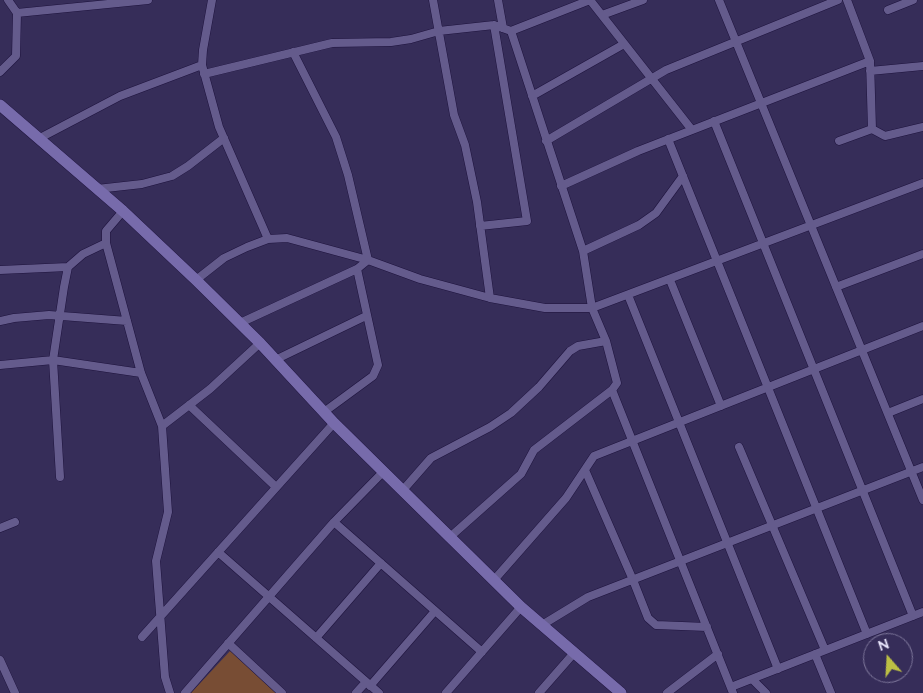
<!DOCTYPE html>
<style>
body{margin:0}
#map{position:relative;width:923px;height:693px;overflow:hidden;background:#362d59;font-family:Mulish,sans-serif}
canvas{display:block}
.north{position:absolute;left:863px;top:633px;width:50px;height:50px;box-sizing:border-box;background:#362d59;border:1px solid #7e779b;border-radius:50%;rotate:341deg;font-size:14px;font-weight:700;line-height:20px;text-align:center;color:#eae7fe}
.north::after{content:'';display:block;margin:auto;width:18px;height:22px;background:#bcbf44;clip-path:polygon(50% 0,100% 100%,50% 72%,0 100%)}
</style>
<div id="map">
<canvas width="923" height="693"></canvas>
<div class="north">N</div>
</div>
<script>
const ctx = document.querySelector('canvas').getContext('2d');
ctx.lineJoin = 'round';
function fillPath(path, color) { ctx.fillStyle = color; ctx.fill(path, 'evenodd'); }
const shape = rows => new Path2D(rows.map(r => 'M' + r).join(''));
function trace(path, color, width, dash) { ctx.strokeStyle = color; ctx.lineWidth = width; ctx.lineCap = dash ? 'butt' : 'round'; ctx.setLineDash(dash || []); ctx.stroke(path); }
const green = shape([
 [230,651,276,693,191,693]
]);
const minor = shape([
 [212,0,203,50,202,65,219,127,268,239],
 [433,0,454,115,465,145,477,202,490,298],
 [498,0,503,28],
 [590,0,692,130],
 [719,0,923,500],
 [847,0,870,61,872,129],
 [888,10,913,0],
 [17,13,148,0],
 [602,15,643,0],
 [870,71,923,66],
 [0,72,16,56,17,13,8,0],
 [204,74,332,43,391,42,411,39,439,31,494,25,511,31,590,0],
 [532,96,624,44],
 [714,121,913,616],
 [40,138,120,96,202,65],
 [668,139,867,634],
 [546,141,666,70,838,0],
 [839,141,872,129,885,136,923,127],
 [561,186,638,151,870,61],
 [97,189,142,184,172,176,188,166,224,138],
 [123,211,106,231,106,243,141,373,162,426,168,512,156,561,165,677,170,693],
 [480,226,527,221,494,25],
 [583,251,639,225,656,213,683,176],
 [0,270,68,267],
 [196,280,224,258,247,247,268,239,287,238,368,260,420,279,490,298,545,308,592,308,923,183],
 [670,280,721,406],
 [836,287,923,254],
 [628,295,778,669],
 [0,321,14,318,49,315,127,321],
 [240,323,357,269,368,260,348,175,336,137,293,52],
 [275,360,366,316],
 [0,365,53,360,141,373],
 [612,390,733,693],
 [189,405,276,487],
 [324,412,373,376,378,365,357,269],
 [888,413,923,399],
 [162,426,210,389,260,343],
 [739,447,825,650],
 [585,470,633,580,648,618,656,625,707,627],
 [60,477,53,360,64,287,68,267,83,254,106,243],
 [403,490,431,458,490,427,511,413,539,387,570,351,578,346,606,341],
 [334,522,482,652],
 [0,528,15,522],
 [450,537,521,474,534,450,612,390,617,383,606,341,592,308,583,251,511,31],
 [218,552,379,693],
 [494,580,566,498,594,456,923,326],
 [542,625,588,597,923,467],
 [142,637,334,423],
 [316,638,381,563],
 [228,643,282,693],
 [815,654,831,693],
 [0,660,15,693],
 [752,679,766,693],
 [370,686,435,611],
 [731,687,923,612],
 [185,693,334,522,383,472],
 [356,693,366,682],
 [446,693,521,607],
 [539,693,574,653],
 [667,693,718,654]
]);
const secondary = shape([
 [0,105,123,211,196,280,260,343,334,423,521,607,621,693]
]);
fillPath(green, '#784d34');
trace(minor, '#1e133d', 9);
trace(secondary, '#1e133d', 12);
trace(minor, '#645b8c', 8);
trace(secondary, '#776bab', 11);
</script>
